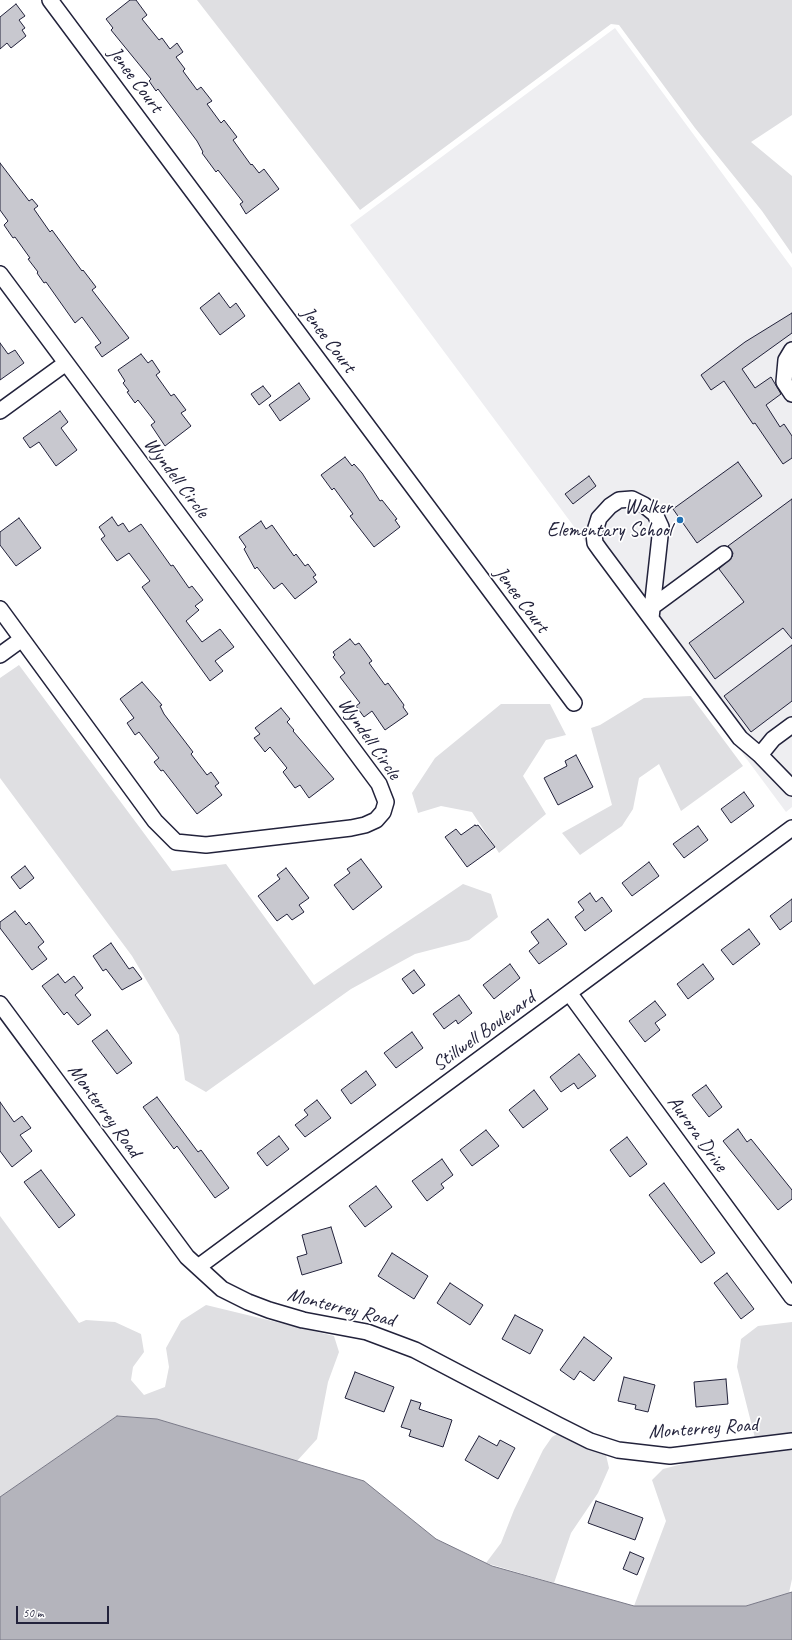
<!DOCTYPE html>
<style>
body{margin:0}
#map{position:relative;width:792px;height:1640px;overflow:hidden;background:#fff;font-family:Caveat,sans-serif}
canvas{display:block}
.scale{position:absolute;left:16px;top:1606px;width:93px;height:18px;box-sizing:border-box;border:2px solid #22223b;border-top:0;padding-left:5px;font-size:12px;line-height:14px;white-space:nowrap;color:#22223b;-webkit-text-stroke:3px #fff;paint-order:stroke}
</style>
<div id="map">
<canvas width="792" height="1640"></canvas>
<div class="scale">50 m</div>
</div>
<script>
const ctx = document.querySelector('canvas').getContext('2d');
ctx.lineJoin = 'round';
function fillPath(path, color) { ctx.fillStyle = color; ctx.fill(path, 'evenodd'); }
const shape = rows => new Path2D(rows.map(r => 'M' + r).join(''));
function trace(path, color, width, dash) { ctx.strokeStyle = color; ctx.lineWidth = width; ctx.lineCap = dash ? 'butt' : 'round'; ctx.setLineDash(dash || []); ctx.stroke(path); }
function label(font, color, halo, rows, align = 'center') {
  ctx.font = font + ' Caveat,sans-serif'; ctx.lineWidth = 3.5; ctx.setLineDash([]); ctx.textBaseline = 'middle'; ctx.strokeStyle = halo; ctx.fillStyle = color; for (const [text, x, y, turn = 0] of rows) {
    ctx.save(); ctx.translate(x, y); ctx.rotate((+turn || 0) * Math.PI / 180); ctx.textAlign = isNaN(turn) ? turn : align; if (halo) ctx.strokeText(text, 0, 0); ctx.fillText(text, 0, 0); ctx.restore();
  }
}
const built = shape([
 [615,28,792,268,792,807,786,812,350,225]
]);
const green = shape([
 [197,0,792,0,792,115,751,142,792,176,792,254,762,211,695,128,619,25,611,24,360,210],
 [19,665,172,871,226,864,314,985,463,884,491,894,498,917,469,940,415,954,351,989,206,1092,185,1080,179,1035,132,956,0,778,0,678],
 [691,696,743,766,681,811,659,764,639,778,633,809,622,826,580,855,562,833,612,805,591,728,600,725,644,698],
 [501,704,550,704,566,735,546,740,523,776,546,814,499,853,472,812,441,806,418,813,412,793,435,758],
 [0,1216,79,1323,86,1320,115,1322,141,1334,144,1352,133,1367,131,1380,144,1395,165,1387,169,1367,166,1348,181,1321,206,1305,334,1336,339,1352,328,1382,317,1439,297,1461,157,1419,117,1416,0,1497],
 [792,1322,792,1434,755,1438,737,1367,741,1339,758,1326],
 [559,1433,606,1455,609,1468,598,1493,571,1533,554,1583,486,1563,501,1543,514,1510,543,1450,552,1437],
 [792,1448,792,1579,789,1593,746,1606,634,1606,666,1521,652,1480,663,1469,702,1459]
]);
const water = shape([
 [117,1416,157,1419,364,1481,436,1539,492,1566,634,1606,746,1606,792,1592,792,1640,0,1640,0,1497,117,1416]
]);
const building = shape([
 [130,0,136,0,147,15,142,19,159,40,162,38,170,49,177,43,183,52,176,57,185,69,183,71,197,90,201,87,212,101,207,104,221,123,224,120,237,137,233,140,251,165,252,164,259,173,264,169,279,189,246,214,240,204,243,202,218,170,216,172,202,153,203,152,197,141,158,89,156,91,149,81,151,79,111,30,113,28,106,19,130,0],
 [16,4,25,16,19,20,25,28,22,30,26,36,11,48,7,43,0,49,0,17,16,4],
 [0,163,29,201,32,199,38,206,34,209,50,232,52,230,82,271,83,270,96,287,92,290,129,338,102,357,95,347,101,343,82,317,75,323,46,282,44,283,37,273,38,272,28,259,30,258,15,237,13,238,4,225,8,221,0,210,0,163],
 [219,293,230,308,236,303,245,316,220,335,200,308,219,293],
 [792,313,792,333,742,369,755,388,771,377,781,394,766,405,780,427,784,424,792,436,792,458,783,464,755,423,753,424,724,381,711,390,701,375,745,342,792,313],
 [0,343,8,354,15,350,24,363,0,380,0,343],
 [141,354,148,363,152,360,160,372,156,375,171,396,174,394,186,410,181,413,191,426,165,446,151,425,155,422,138,400,135,403,127,392,129,391,123,383,125,381,118,370,141,354],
 [299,383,310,399,280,421,269,405,299,383],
 [263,386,271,396,259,405,251,394,263,386],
 [60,411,68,422,61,428,77,450,56,466,39,442,30,448,23,438,60,411],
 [345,457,352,466,354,464,362,473,380,501,382,500,397,519,395,520,400,527,374,547,350,516,353,514,334,488,332,490,321,475,345,457],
 [738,462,762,496,697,543,673,509,738,462],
 [589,476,596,486,573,504,565,494,589,476],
 [792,499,792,639,783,628,715,679,689,643,744,602,719,569,732,557,733,553,728,546,792,499],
 [112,517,118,526,123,523,129,532,141,524,171,566,173,565,189,588,192,586,203,600,195,606,199,610,186,621,202,642,220,629,234,647,215,661,223,671,210,681,142,587,150,581,129,553,117,561,101,539,105,536,99,527,112,517],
 [19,518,41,548,16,566,0,545,0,532,19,518],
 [261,521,266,529,272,525,294,556,296,554,305,566,308,564,316,575,313,577,317,582,295,599,282,583,274,589,257,567,255,569,244,549,246,547,239,537,261,521],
 [350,639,355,645,359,643,372,661,369,663,385,685,388,683,404,705,403,707,408,714,385,730,372,711,364,717,356,706,360,703,340,677,345,673,333,657,335,655,333,652,350,639],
 [792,645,792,701,751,732,724,696,792,645],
 [142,682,162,705,160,706,164,714,193,752,191,754,207,775,211,772,219,783,215,786,222,795,197,814,163,770,161,771,154,762,159,758,139,732,135,735,127,723,134,718,120,699,142,682],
 [281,708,290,719,287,722,294,730,293,731,334,779,309,798,300,785,295,788,283,772,287,768,270,747,265,752,254,738,260,734,255,728,281,708],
 [576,755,593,787,558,805,544,778,567,766,565,761,576,755],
 [744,792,754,806,731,823,721,809,744,792],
 [475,825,476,826,478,825,495,847,467,867,445,837,456,829,461,835,475,825],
 [698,826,708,840,684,858,673,844,698,826],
 [361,859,382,887,353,910,334,885,350,873,347,869,361,859],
 [649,862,659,876,632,896,622,883,649,862],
 [25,866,34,878,20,889,11,877,25,866],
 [286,868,309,898,299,905,304,912,292,920,287,914,277,921,258,896,280,879,277,875,286,868],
 [590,893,596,902,602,897,612,911,585,931,575,917,584,910,578,902,590,893],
 [792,899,792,921,780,930,770,916,792,899],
 [15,911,26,925,29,922,44,942,38,947,47,959,32,970,0,928,0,922,15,911],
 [548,919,567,944,539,964,529,951,539,943,531,932,548,919],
 [749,929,760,944,733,965,721,950,749,929],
 [111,943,129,969,133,967,142,979,122,990,106,969,103,971,93,956,111,943],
 [510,964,520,978,494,999,483,985,510,964],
 [703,964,714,979,688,999,677,984,703,964],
 [414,970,425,985,413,994,402,979,414,970],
 [58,974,65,983,74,976,83,988,75,995,91,1015,78,1025,67,1012,64,1015,42,986,58,974],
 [459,995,472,1013,458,1024,456,1020,444,1029,433,1014,459,995],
 [655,1001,666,1015,655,1023,660,1030,645,1042,629,1021,655,1001],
 [107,1030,132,1063,117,1074,92,1041,107,1030],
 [412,1032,423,1048,396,1068,384,1053,412,1032],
 [579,1054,596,1076,578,1089,574,1083,561,1092,550,1077,579,1054],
 [366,1071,376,1085,351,1104,341,1090,366,1071],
 [706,1085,722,1107,709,1117,692,1095,706,1085],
 [534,1090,548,1109,523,1128,509,1110,534,1090],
 [157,1097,198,1152,201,1150,229,1188,215,1198,177,1146,174,1149,143,1107,157,1097],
 [317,1100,331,1118,305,1137,295,1125,308,1115,304,1110,317,1100],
 [0,1102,14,1122,22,1116,31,1128,20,1135,32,1151,12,1167,0,1151,0,1102],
 [738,1129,747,1142,751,1139,792,1190,792,1199,778,1210,723,1141,738,1129],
 [486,1130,499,1146,472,1166,460,1150,486,1130],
 [279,1136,289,1149,267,1166,257,1153,279,1136],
 [627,1137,647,1164,630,1177,610,1150,627,1137],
 [442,1159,453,1175,441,1184,444,1188,427,1201,412,1181,442,1159],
 [41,1170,75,1215,59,1228,24,1182,41,1170],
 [664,1183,715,1253,701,1263,649,1195,664,1183],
 [376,1186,392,1207,365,1227,349,1206,376,1186],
 [331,1227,342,1263,302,1275,297,1257,307,1254,302,1235,331,1227],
 [392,1253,428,1276,414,1299,378,1276,392,1253],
 [727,1273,754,1309,741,1319,714,1283,727,1273],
 [450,1283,483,1305,470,1325,437,1303,450,1283],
 [515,1315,543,1330,530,1354,502,1339,515,1315],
 [584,1337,612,1358,594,1381,580,1371,574,1380,560,1370,584,1337],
 [355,1372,394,1387,384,1412,345,1398,355,1372],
 [624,1377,655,1385,648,1412,635,1409,636,1405,618,1401,624,1377],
 [726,1379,728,1404,696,1407,694,1382,726,1379],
 [411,1400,421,1403,419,1409,452,1420,443,1447,409,1436,411,1430,401,1427,411,1400],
 [479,1436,497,1446,500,1440,515,1448,498,1479,465,1460,479,1436],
 [596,1501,643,1518,635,1540,588,1523,596,1501],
 [630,1552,644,1558,637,1575,623,1569,630,1552]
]);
const minor = shape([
 [50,0,574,703],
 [0,274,379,784,386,802,383,812,376,820,365,825,351,828,206,845,176,842,155,821,0,609],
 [792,350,786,360,784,382,792,394],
 [0,411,66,363],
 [652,607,724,554],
 [651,618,661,527,655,514,644,505,632,499,619,500,610,506,599,518,594,534,595,543,600,550,740,738,760,755,792,788],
 [0,655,22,639],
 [760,755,773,739,792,725],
 [570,994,792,1297],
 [0,1004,187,1257,222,1289,248,1302,269,1310,303,1320,367,1332,415,1350,558,1425,590,1441,618,1450,670,1456,792,1441],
 [198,1267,792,828]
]);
const markers = [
 [680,520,4,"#1f6fb2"]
];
const streetNames = [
 ["Jenee Court",135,80,53],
 ["Jenee Court",328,340,53],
 ["Wyndell Circle",176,478,53],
 ["Jenee Court",521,600,53],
 ["Wyndell Circle",369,739,55],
 ["Stillwell Boulevard",484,1032,-36],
 ["Monterrey Road",104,1111,54],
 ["Aurora Drive",697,1134,54],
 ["Monterrey Road",341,1308,14],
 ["Monterrey Road",703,1429,-4]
];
const poiNames = [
 ["Walker",672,508],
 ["Elementary School",672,531]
];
fillPath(built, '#eeeef1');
fillPath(green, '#dfdfe2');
fillPath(water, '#b4b4bc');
trace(water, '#7a7a88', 1);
fillPath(building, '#c8c8cf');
trace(building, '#22223b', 1);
trace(minor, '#22223b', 18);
trace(minor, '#fff', 15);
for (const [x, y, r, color] of markers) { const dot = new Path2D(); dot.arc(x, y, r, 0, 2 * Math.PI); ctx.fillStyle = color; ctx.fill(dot); trace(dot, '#fff', 1.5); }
label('20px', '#22223b', '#fff', streetNames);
label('20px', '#22223b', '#fff', poiNames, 'right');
</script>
